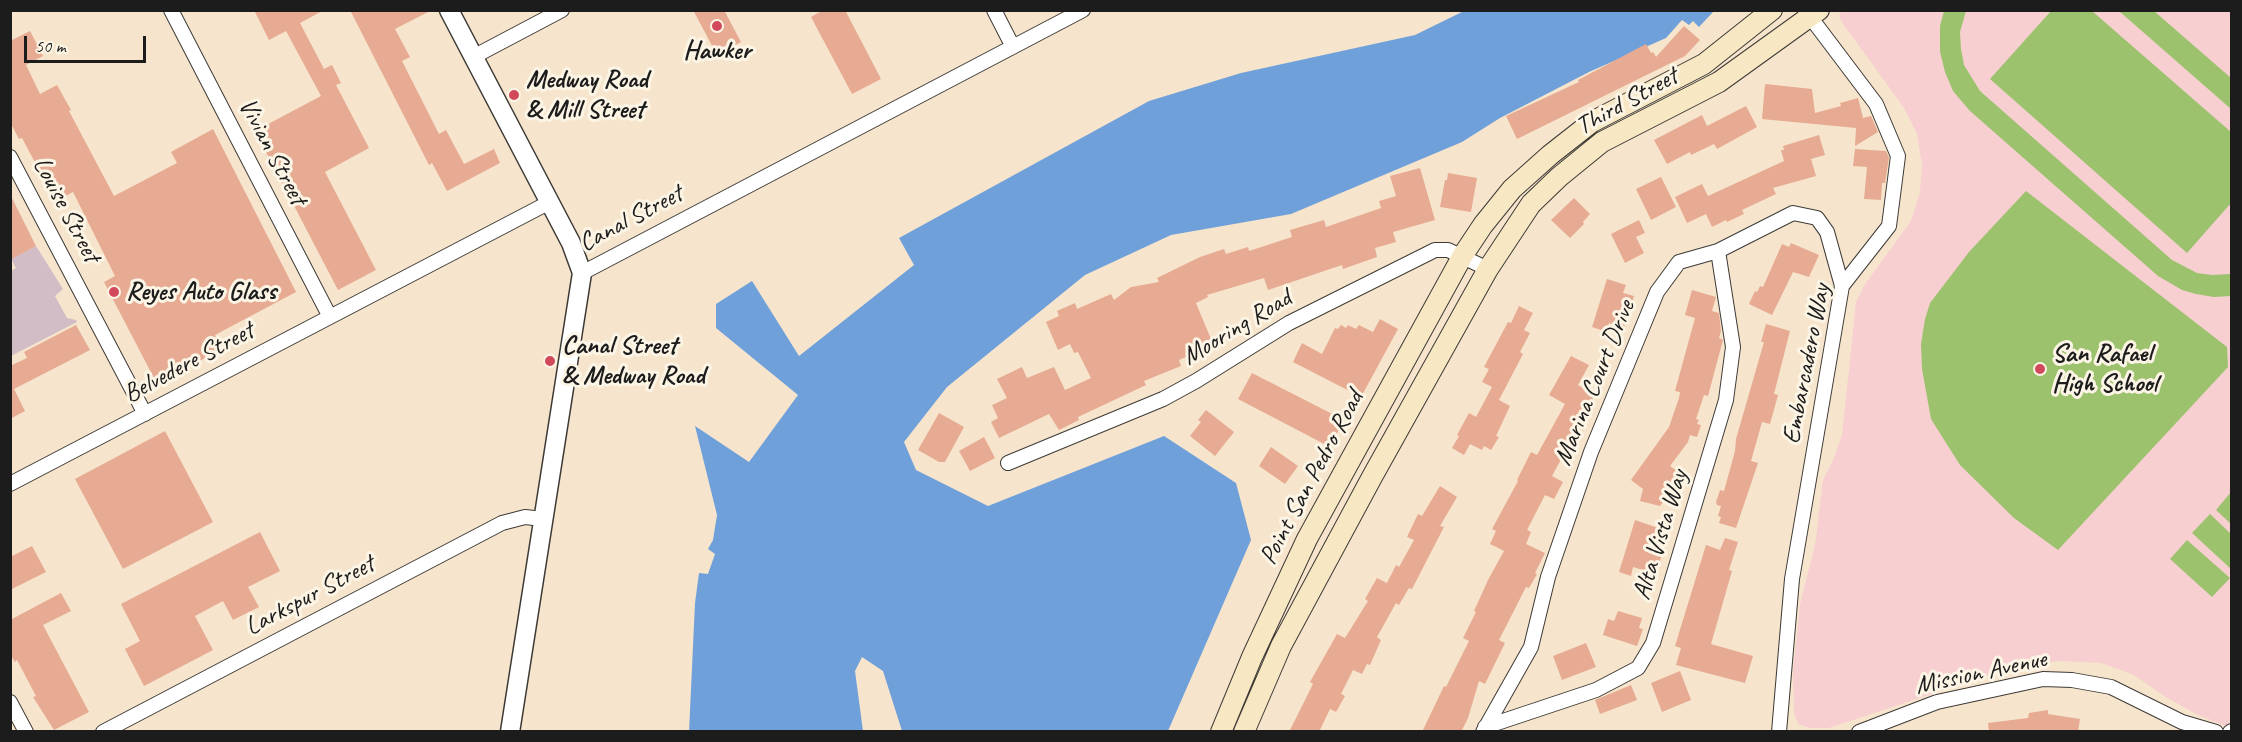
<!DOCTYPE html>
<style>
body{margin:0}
#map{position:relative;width:2242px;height:742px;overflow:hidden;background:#f6e5cc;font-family:Caveat,sans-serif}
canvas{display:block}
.frame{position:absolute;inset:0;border:12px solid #1c1c1c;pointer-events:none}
.scale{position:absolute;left:24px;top:36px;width:122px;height:27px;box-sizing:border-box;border:3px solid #1c1c1c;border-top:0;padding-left:8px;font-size:18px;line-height:21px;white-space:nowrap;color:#1c1c1c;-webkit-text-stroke:4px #fcf5e5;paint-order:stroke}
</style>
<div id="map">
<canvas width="2242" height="742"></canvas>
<div class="frame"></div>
<div class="scale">50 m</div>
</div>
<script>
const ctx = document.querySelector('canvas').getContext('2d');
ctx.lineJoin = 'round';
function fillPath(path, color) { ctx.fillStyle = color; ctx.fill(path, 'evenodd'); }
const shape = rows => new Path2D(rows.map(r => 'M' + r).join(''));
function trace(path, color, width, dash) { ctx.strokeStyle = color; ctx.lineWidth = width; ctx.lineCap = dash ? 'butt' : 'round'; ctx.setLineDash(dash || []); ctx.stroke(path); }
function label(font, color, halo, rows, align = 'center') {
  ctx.font = font + ' Caveat,sans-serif'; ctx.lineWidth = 6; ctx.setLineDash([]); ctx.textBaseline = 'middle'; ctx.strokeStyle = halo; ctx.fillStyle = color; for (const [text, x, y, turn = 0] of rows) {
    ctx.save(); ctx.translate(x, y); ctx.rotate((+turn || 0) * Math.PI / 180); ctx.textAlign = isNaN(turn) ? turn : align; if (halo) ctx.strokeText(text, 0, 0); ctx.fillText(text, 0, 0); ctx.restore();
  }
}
const built = shape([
 [1842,11,2231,11,2231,725,2223,725,2198,715,2164,696,2134,675,2101,663,2058,661,1995,673,1829,728,1809,728,1798,724,1794,713,1793,671,1800,604,1815,545,1823,480,1833,460,1842,435,1856,302,1865,284,1911,221,1920,192,1922,165,1917,134,1904,108,1841,21,1839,15]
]);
const industrial = shape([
 [36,246,63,289,55,296,67,318,76,320,77,322,11,356,11,271,16,268,11,259]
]);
const green = shape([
 [1944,11,1966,11,1960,32,1961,49,1964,65,1980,91,2172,260,2197,273,2212,275,2231,274,2231,296,2214,297,2196,294,2182,290,2158,276,1970,111,1953,91,1945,72,1940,52,1940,26],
 [2051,11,2092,11,2231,132,2231,203,2187,253,1990,79],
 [2119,11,2154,11,2231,78,2231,109],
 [2026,191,2227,347,2228,367,2058,550,2014,518,1960,465,1931,419,1922,369,1921,344,1925,319,1930,303,1969,252],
 [2231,492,2231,524,2216,510],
 [2210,514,2231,534,2231,569,2192,533],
 [2187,540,2230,578,2212,597,2170,559]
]);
const water = shape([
 [1464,11,1714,11,1699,27,1693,21,1689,25,1682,20,1666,38,1589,72,1500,118,1462,142,1291,214,1171,235,1085,275,947,387,904,442,916,470,988,506,1164,436,1236,483,1251,540,1168,731,902,731,883,671,862,657,855,671,863,731,689,732,695,603,699,573,708,574,715,554,708,549,713,540,717,515,695,426,749,462,798,395,716,328,716,304,752,281,799,356,914,265,899,238,1149,101,1241,73,1415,35]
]);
const building = shape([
 [254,10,324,10,300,23,324,69,332,65,341,83,336,85,369,148,325,172,376,270,338,290,255,131,321,96,286,31,269,40],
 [350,10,432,10,395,29,410,57,402,61,439,134,446,130,464,164,494,149,500,163,447,191,432,163,429,165],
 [693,10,724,10,741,42,717,55],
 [823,10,845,10,881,79,852,94,811,17],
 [1684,26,1700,40,1685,56,1517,139,1506,116,1579,82,1578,80,1646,44,1651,53,1653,52,1656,57],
 [30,31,43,56,26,65,40,94,57,85,71,110,69,111,114,196,177,163,171,152,213,129,296,292,215,335,222,349,157,384,104,282,115,276,73,192,60,199,52,185,48,187,22,138,19,139,10,122,10,41],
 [1765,84,1812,89,1815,113,1841,106,1840,103,1858,98,1863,118,1871,116,1878,132,1855,146,1856,128,1762,119],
 [1746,106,1757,127,1717,149,1714,144,1691,155,1690,152,1667,164,1654,140,1702,115,1707,126],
 [1819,135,1825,155,1811,159,1816,176,1773,188,1776,194,1742,210,1744,214,1727,222,1726,220,1712,227,1706,214,1687,223,1675,197,1702,184,1708,196,1784,161,1781,150,1784,150,1783,146],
 [1855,149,1886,151,1889,157,1885,183,1882,183,1881,200,1864,199,1867,167,1853,166],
 [1420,168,1435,220,1393,232,1396,242,1375,248,1377,257,1343,269,1342,265,1268,290,1264,278,1207,295,1208,297,1196,303,1211,339,1202,343,1204,348,1199,351,1179,360,1181,366,1144,381,1146,385,1078,417,1079,420,1059,430,1049,414,999,438,991,422,998,418,992,405,1007,398,997,379,1022,367,1027,378,1054,367,1065,390,1091,378,1078,352,1074,353,1070,344,1058,350,1046,322,1059,316,1057,311,1075,303,1077,309,1111,294,1114,300,1131,287,1159,282,1157,278,1200,257,1224,249,1226,254,1248,247,1249,251,1292,237,1290,230,1324,220,1326,227,1381,208,1379,201,1396,196,1390,176],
 [1448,173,1477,178,1471,212,1440,207,1445,180,1447,180],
 [1661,177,1676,207,1651,220,1636,189],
 [10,194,36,246,10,260],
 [1574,198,1590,214,1583,222,1584,224,1570,238,1551,220],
 [1639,220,1645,233,1636,237,1644,253,1625,263,1611,234],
 [1791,243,1819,255,1809,277,1793,272,1772,315,1749,304,1755,291,1757,292,1760,286,1763,287,1782,244,1789,247],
 [1607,279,1626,285,1623,293,1634,296,1624,328,1609,323,1607,332,1592,327],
 [1692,290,1716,297,1712,311,1719,313,1721,331,1719,338,1723,340,1708,396,1704,395,1696,419,1699,420,1697,424,1701,425,1697,437,1690,435,1688,442,1670,466,1683,475,1660,506,1640,501,1643,489,1631,480,1669,427,1679,398,1680,392,1675,391,1695,318,1685,315],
 [1519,306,1533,313,1524,330,1530,333,1520,352,1523,354,1499,400,1510,406,1496,436,1499,437,1491,450,1484,446,1482,450,1470,444,1464,455,1452,448,1459,436,1457,435,1469,413,1476,417,1492,387,1482,382,1489,369,1484,367,1508,322,1511,323],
 [1380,319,1398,329,1361,397,1293,362,1302,343,1322,354,1335,328,1338,329,1341,325,1346,328,1348,325,1356,329,1359,325,1373,332],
 [1766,324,1790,331,1774,394,1778,395,1770,424,1762,422,1751,461,1758,463,1736,528,1719,523,1721,517,1718,516,1721,506,1717,505,1716,502,1720,490,1724,491,1735,451,1736,439,1764,342,1761,342],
 [76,325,90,350,14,389,25,411,10,419,10,366,27,358,24,352],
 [1571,356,1589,365,1578,385,1595,395,1578,426,1581,428,1573,443,1571,441,1552,476,1563,482,1554,499,1545,495,1527,530,1531,532,1526,544,1545,553,1535,573,1537,574,1529,588,1526,587,1499,640,1505,643,1485,684,1479,681,1468,718,1461,732,1422,732,1444,686,1446,687,1469,641,1463,638,1476,612,1474,611,1488,580,1504,551,1490,544,1496,531,1492,529,1518,481,1517,480,1531,452,1537,455,1565,404,1549,395],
 [1252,373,1344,420,1330,447,1238,399],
 [1206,410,1234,432,1215,456,1190,436,1201,422,1198,420],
 [939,413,964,427,945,462,939,462,918,450],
 [165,431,213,522,123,569,75,479],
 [984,437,995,458,970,471,959,451],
 [1271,447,1298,466,1285,484,1259,466],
 [1440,486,1457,497,1440,526,1444,527,1412,589,1409,588,1399,605,1396,603,1377,637,1381,640,1370,665,1367,664,1362,674,1353,670,1341,694,1345,696,1336,712,1330,709,1319,732,1289,732,1313,684,1310,682,1337,634,1345,638,1368,601,1365,599,1377,578,1387,583,1396,565,1399,567,1414,540,1407,537,1418,514,1422,516],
 [1635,520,1664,530,1659,549,1663,551,1656,574,1633,567,1631,576,1619,572],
 [260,532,280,571,248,587,259,607,233,620,223,601,195,616,213,650,144,686,125,649,140,641,121,604],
 [1725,538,1738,542,1729,570,1732,571,1711,644,1753,656,1745,683,1676,665,1681,648,1675,646,1706,545,1720,550],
 [32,546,46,572,10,590,10,557],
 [61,593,71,611,43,625,89,712,54,730,33,697,36,696,17,660,15,662,10,654,10,620],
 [1618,611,1642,618,1639,628,1643,629,1637,646,1603,635,1608,619,1614,621],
 [1586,643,1596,667,1562,680,1553,656],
 [1680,671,1691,700,1662,712,1651,683],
 [1631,685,1637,700,1600,714,1595,700],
 [2048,710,2048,714,2080,719,2078,732,1989,732,1988,723,2028,718,2029,713]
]);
const minor = shape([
 [171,10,330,317],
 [994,10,1013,47],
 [473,57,562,10],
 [10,157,145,414],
 [582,273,1083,10],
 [1008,463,1163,399,1196,381,1289,323,1435,250,1448,250,1488,269],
 [10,484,550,202],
 [10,702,26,732],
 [1485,727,1596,690,1638,668,1653,643,1726,400,1733,347,1718,251],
 [103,732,502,523,525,517,543,519],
 [1483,732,1531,647,1548,577,1591,452,1657,292,1679,262,1718,251,1793,213,1817,218,1827,232,1842,286],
 [1779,732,1792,579,1842,286,1889,226,1898,156,1876,104,1805,10],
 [1859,732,1937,702,2043,679,2072,680,2111,687,2182,722,2216,732],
 [2230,732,2232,731]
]);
const tertiary = shape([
 [449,10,571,243,582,273,510,732]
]);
const secondary = shape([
 [1221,732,1252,657,1307,539,1463,255,1483,225,1512,189,1550,155,1592,122,1704,64,1772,10],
 [1244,732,1281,646,1372,477,1488,269,1531,204,1559,177,1602,142,1719,82,1819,10]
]);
const markers = [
 [717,26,6,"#d1495b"],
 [514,95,6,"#d1495b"],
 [114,292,6,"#d1495b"],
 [550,361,6,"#d1495b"],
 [2040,369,6,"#d1495b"]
];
const poiNames = [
 ["Hawker",717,51,"center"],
 ["Medway Road",526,80],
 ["& Mill Street",526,110],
 ["Reyes Auto Glass",126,292],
 ["Canal Street",562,346],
 ["& Medway Road",562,376],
 ["San Rafael",2052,354],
 ["High School",2052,384]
];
const streetNames = [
 ["Third Street",1627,102,-29],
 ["Vivian Street",272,152,62],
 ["Louise Street",66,210,62],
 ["Canal Street",631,219,-28],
 ["Mooring Road",1237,328,-31],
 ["Belvedere Street",189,363,-28],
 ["Embarcadero Way",1807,364,-79],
 ["Marina Court Drive",1595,383,-68],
 ["Point San Pedro Road",1312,478,-62],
 ["Alta Vista Way",1661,535,-73],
 ["Larkspur Street",310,596,-28],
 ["Mission Avenue",1981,673,-12]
];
fillPath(built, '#f7cfd1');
fillPath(industrial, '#d2bdc6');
fillPath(green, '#9cc26d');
fillPath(water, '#70a0da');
fillPath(building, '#e7aa92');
trace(minor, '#3d3a36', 16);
trace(tertiary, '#3d3a36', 21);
trace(secondary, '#3d3a36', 22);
trace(minor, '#fff', 14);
trace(tertiary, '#fff', 18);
trace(secondary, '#f8e7c3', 20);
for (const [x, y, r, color] of markers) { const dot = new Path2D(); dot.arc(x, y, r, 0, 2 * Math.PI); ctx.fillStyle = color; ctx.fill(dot); trace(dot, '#fcf5e5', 2); }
label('bold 26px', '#1c1c1c', '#fcf5e5', poiNames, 'left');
label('26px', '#1c1c1c', '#fcf5e5', streetNames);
</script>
